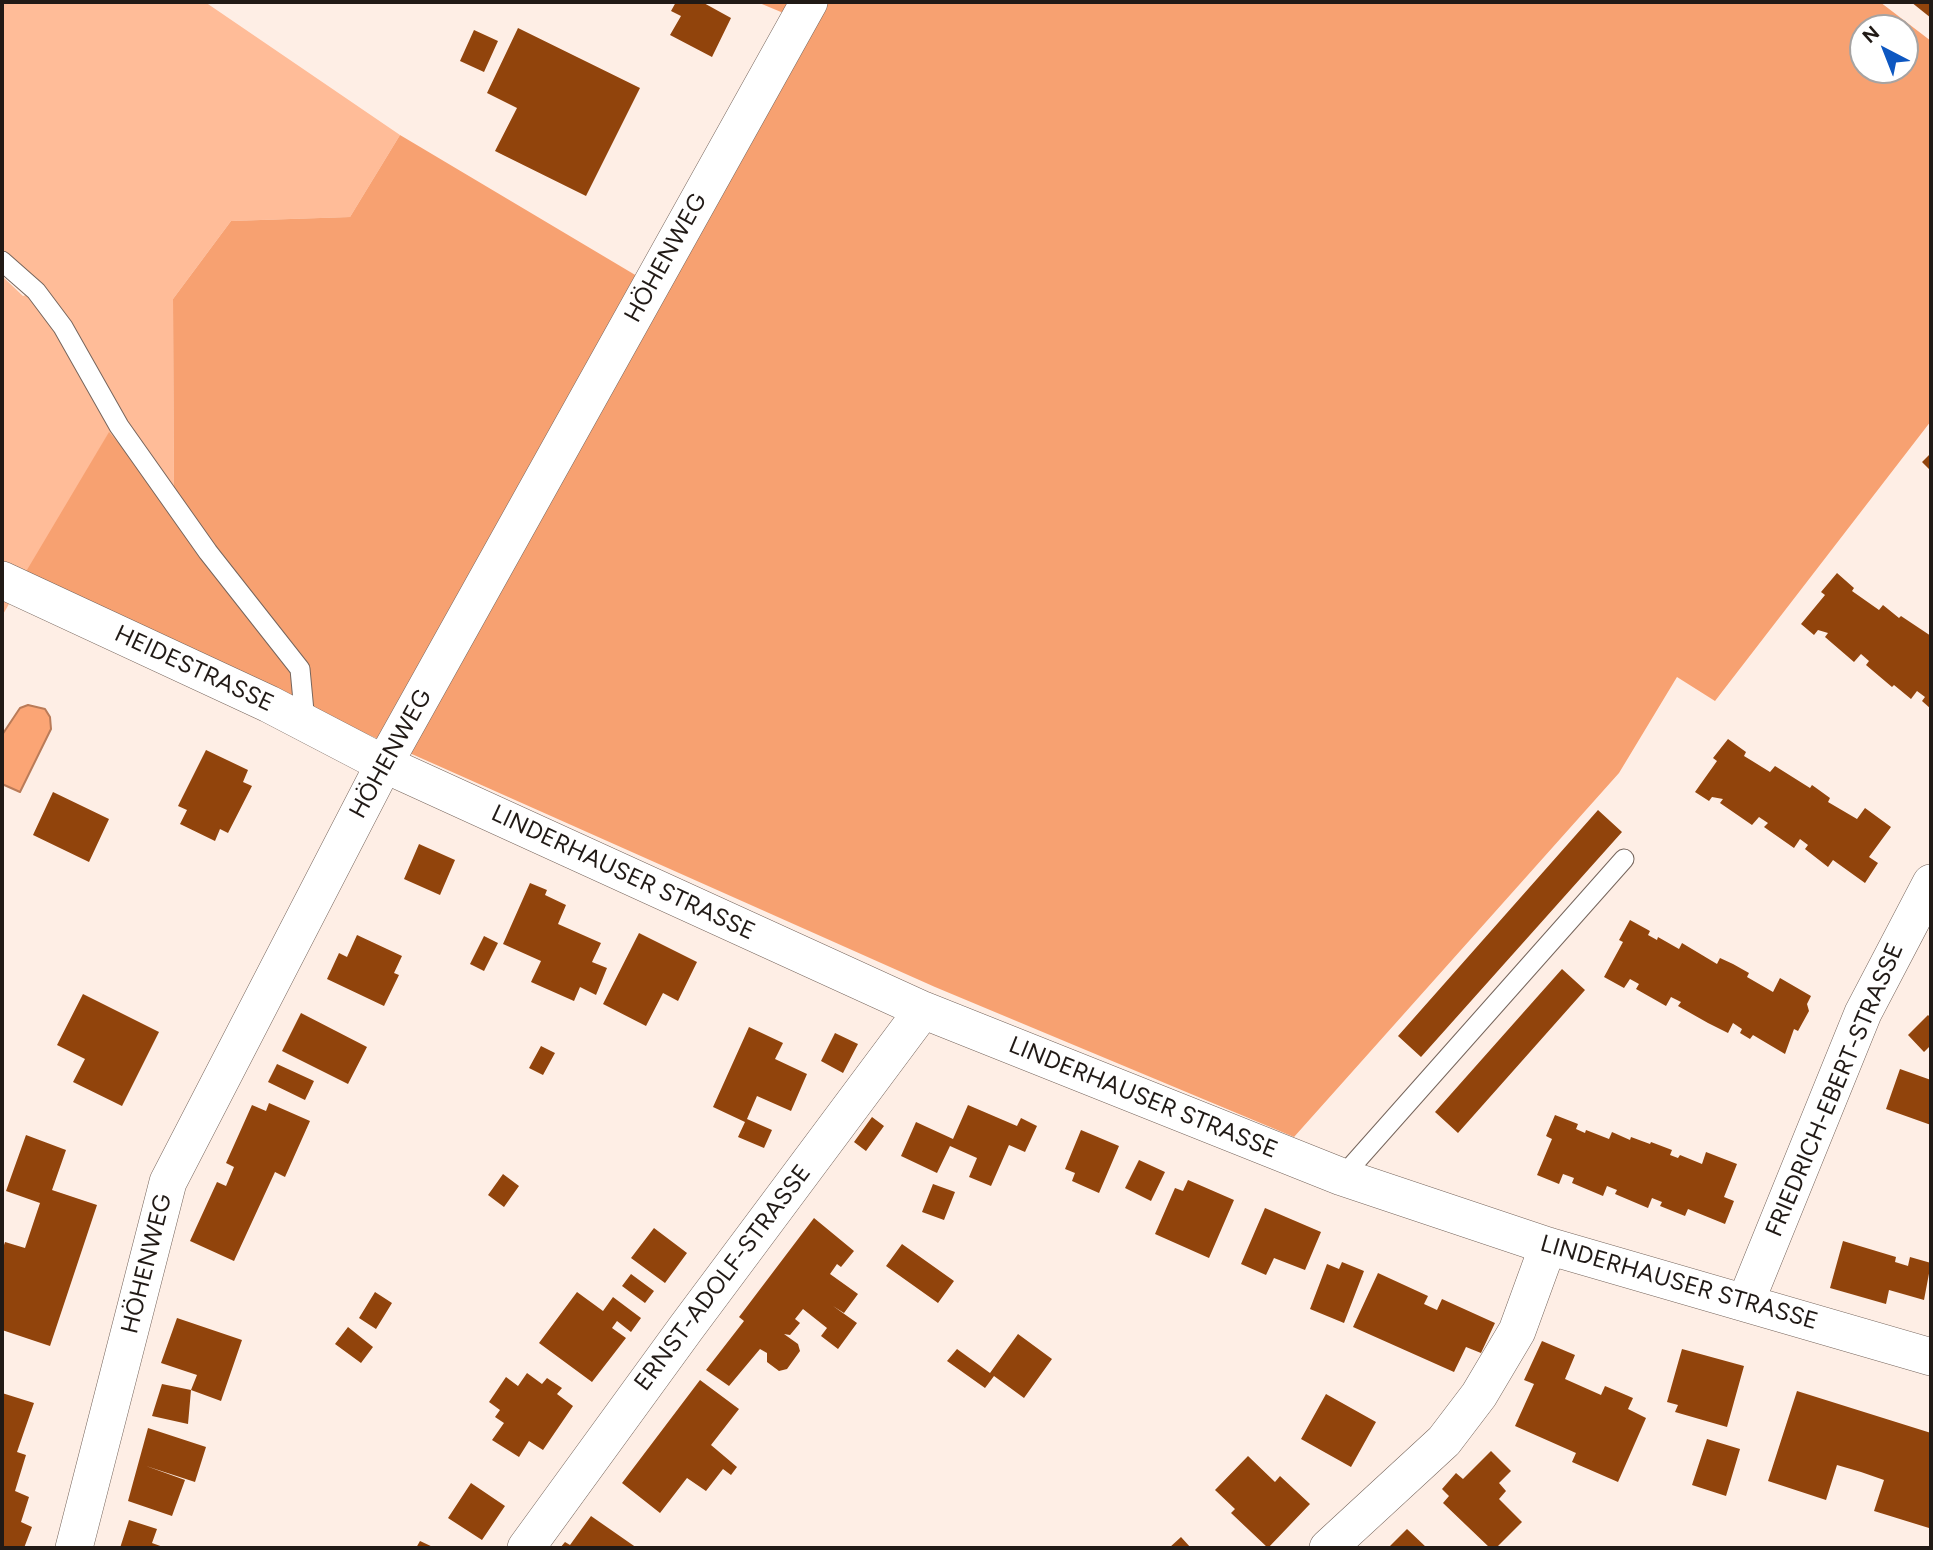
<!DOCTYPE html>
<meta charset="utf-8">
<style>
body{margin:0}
#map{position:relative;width:1933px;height:1550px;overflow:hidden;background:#feeee5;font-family:Figtree,sans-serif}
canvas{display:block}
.frame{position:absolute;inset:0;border:4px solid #211a16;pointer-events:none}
.north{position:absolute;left:1849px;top:14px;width:70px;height:70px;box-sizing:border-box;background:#fff;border:2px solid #a6a3a2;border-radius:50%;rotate:318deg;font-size:19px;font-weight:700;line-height:28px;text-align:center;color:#211a16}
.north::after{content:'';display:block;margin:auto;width:24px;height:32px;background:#0d57c1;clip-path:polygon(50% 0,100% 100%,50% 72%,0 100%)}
</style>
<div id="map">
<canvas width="1933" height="1550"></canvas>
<div class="frame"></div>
<div class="north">N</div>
</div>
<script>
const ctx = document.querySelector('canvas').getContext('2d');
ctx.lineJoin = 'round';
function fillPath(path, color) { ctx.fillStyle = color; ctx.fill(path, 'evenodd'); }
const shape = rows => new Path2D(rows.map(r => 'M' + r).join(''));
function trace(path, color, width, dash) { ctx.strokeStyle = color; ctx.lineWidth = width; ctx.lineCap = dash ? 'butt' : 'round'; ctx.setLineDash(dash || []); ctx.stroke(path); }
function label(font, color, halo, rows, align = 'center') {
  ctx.font = font + ' Figtree,sans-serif'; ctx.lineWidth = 7; ctx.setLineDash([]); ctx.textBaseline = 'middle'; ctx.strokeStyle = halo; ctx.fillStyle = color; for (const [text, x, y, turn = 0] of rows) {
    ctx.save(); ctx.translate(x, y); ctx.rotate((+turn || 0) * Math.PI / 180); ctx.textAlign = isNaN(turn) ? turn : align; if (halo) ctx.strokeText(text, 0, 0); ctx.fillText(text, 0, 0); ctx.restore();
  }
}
const green = shape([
 [2,2,205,2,400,135,350,217,231,221,173,299,174,507,109,433,2,616,2,276,23,296,46,288,2,249]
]);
const forest = shape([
 [757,2,1880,2,1931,41,1931,421,1715,701,1677,677,1619,773,1294,1137,935,987,21,580,109,432,174,506,173,299,231,221,350,217,400,135,642,279,793,17],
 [1863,28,1905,28,1905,70,1863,70]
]);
const water = shape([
 [28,705,45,709,50,717,51,729,20,792,2,784,2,735,20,708,28,705]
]);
const building = shape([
 [676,2,702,2,731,18,712,57,670,35,681,16,671,11],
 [1911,2,1931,2,1931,18],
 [518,28,640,88,586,196,495,151,517,108,487,93],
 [474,30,498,41,484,72,460,61],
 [1931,453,1931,471,1922,462],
 [1837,573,1854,588,1852,591,1879,610,1883,605,1899,618,1901,616,1931,636,1931,709,1922,701,1925,697,1917,691,1911,699,1894,685,1892,687,1866,665,1869,661,1861,654,1854,662,1825,637,1828,633,1818,630,1814,635,1801,624,1825,595,1821,592],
 [1728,739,1746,752,1744,756,1749,759,1770,772,1775,766,1810,788,1812,785,1830,798,1828,802,1857,819,1865,808,1891,827,1869,857,1878,863,1865,883,1833,860,1828,867,1805,849,1808,845,1800,839,1794,848,1764,827,1768,823,1759,817,1752,825,1720,803,1723,799,1712,797,1709,801,1695,792,1717,761,1713,758],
 [206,750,248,770,243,782,252,786,228,833,220,829,215,841,180,824,187,810,178,806],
 [53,792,109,819,89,862,33,835],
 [1598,810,1622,832,1421,1057,1398,1036],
 [419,844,455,860,440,895,404,879],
 [530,883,547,890,545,895,566,905,558,924,601,943,592,962,607,968,596,995,580,987,574,1001,531,982,541,961,503,944],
 [1630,920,1650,931,1648,935,1657,940,1658,937,1679,949,1682,943,1717,964,1720,958,1733,964,1749,973,1747,977,1773,992,1780,978,1811,996,1807,1004,1809,1011,1798,1031,1794,1029,1785,1054,1753,1035,1750,1039,1740,1033,1742,1029,1733,1023,1728,1033,1708,1023,1678,1006,1681,1002,1671,997,1666,1006,1636,989,1639,984,1630,979,1624,988,1604,977,1623,942,1619,940],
 [639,933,697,962,678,1001,663,993,646,1026,603,1004],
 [357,935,402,956,394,973,399,975,384,1006,327,979,339,953,347,957],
 [484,936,498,943,484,971,470,964],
 [1562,969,1585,990,1458,1133,1435,1112],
 [83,994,159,1032,122,1106,73,1082,85,1059,57,1045],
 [301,1013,367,1047,348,1084,282,1051],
 [1928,1015,1931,1018,1931,1045,1924,1052,1908,1035],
 [749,1027,783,1043,775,1059,807,1074,791,1111,757,1096,747,1119,772,1130,764,1148,738,1137,745,1122,713,1107],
 [835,1033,858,1044,843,1073,821,1061],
 [541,1046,555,1053,543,1075,529,1068],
 [277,1064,314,1081,305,1100,268,1082],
 [1900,1069,1931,1080,1931,1125,1886,1109],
 [269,1103,310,1121,285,1177,275,1172,234,1261,190,1241,217,1182,226,1186,234,1167,226,1163,252,1105,266,1111],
 [968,1105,1017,1126,1021,1118,1037,1126,1025,1152,1009,1145,991,1186,969,1177,977,1158,950,1146,937,1173,901,1156,916,1122,953,1139],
 [1555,1115,1578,1124,1576,1129,1585,1133,1586,1130,1609,1139,1612,1132,1630,1140,1631,1137,1650,1144,1651,1142,1672,1150,1670,1155,1678,1158,1680,1155,1702,1164,1706,1152,1737,1164,1724,1197,1734,1201,1725,1224,1688,1209,1685,1216,1660,1206,1662,1202,1652,1198,1648,1208,1615,1194,1617,1190,1607,1186,1603,1196,1572,1183,1574,1178,1563,1174,1559,1184,1537,1175,1552,1139,1546,1136],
 [872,1117,884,1126,866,1151,854,1142],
 [1081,1130,1119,1146,1099,1193,1072,1181,1075,1173,1065,1169],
 [26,1135,66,1150,52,1190,97,1205,50,1346,2,1330,2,1251,5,1242,25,1248,40,1203,6,1191],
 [1139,1160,1165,1172,1151,1201,1125,1188],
 [503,1174,519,1186,504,1207,488,1195],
 [1188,1180,1234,1200,1209,1258,1155,1234,1175,1188,1183,1191],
 [933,1184,955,1192,944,1220,922,1212],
 [1265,1208,1321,1232,1305,1270,1274,1258,1266,1275,1241,1264],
 [814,1218,854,1251,841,1267,837,1264,830,1274,858,1294,844,1313,833,1306,857,1323,838,1349,821,1336,827,1328,803,1309,795,1319,800,1323,790,1335,784,1334,798,1344,800,1351,787,1369,779,1371,767,1362,767,1353,760,1349,729,1386,706,1370,744,1321,739,1317],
 [654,1228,687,1253,665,1283,631,1258],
 [1843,1241,1896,1257,1895,1262,1908,1266,1910,1257,1931,1263,1924,1300,1889,1290,1886,1304,1830,1288],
 [902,1244,954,1281,938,1303,886,1266],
 [1342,1262,1364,1271,1344,1323,1310,1309,1327,1264,1339,1269],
 [1378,1273,1428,1296,1424,1304,1437,1310,1442,1299,1495,1323,1481,1353,1466,1347,1454,1372,1353,1327],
 [631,1274,654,1291,645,1303,622,1286],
 [375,1292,392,1303,376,1329,359,1318],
 [577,1292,603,1311,613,1297,641,1318,631,1332,617,1321,612,1328,626,1338,592,1382,539,1343],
 [177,1318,242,1340,221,1401,191,1390,188,1424,152,1416,162,1384,191,1390,197,1375,161,1363],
 [348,1327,373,1347,361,1363,335,1344],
 [1018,1334,1052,1359,1024,1398,994,1376,985,1388,947,1361,957,1349,990,1373],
 [1542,1341,1575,1355,1565,1379,1601,1395,1605,1386,1633,1398,1628,1409,1646,1418,1618,1482,1572,1462,1576,1453,1515,1426,1534,1384,1524,1380],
 [1682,1349,1744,1366,1727,1427,1675,1412,1678,1405,1667,1402],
 [527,1373,542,1384,547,1378,562,1388,557,1394,573,1406,543,1450,529,1441,519,1457,492,1440,504,1423,495,1417,500,1410,489,1402,506,1377,518,1386],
 [700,1380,739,1409,711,1445,737,1467,731,1475,723,1469,706,1491,687,1478,660,1513,622,1483],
 [1797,1391,1931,1433,1929,1528,1874,1511,1884,1480,1861,1472,1837,1465,1826,1500,1768,1481],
 [2,1393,34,1403,17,1452,26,1455,15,1491,29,1497,21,1522,32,1527,24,1548,2,1548],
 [1326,1394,1376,1422,1351,1467,1301,1439],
 [148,1428,206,1447,195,1482,146,1466,185,1480,172,1516,128,1501],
 [1707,1439,1740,1449,1726,1496,1692,1485],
 [1491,1451,1511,1471,1499,1483,1506,1491,1499,1499,1522,1522,1496,1548,1490,1548,1443,1503,1449,1496,1442,1489,1456,1473,1463,1479],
 [1248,1456,1275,1482,1280,1476,1310,1504,1268,1548,1231,1513,1235,1509,1215,1490],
 [471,1483,505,1506,482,1540,448,1518],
 [591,1516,637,1548,560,1548,565,1542,570,1545],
 [129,1520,157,1529,152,1543,166,1548,120,1548],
 [1407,1529,1427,1548,1388,1548],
 [1181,1537,1191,1548,1169,1548],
 [420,1541,435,1548,416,1548]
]);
const service = shape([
 [2,261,36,291,63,327,119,426,208,552,300,669,305,722],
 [1342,1177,1624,859]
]);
const minor = shape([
 [2,580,269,704,384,764,923,1010,1342,1177,1548,1246,1931,1357],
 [1746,1301,1863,1013,1931,883],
 [74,1548,168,1182,384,764,809,2],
 [526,1548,686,1328,923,1010],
 [1328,1548,1444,1441,1479,1395,1517,1331,1548,1246]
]);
const streetNames = [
 ["HÖHENWEG",666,258,-61],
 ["HEIDESTRASSE",194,669,25],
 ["HÖHENWEG",391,754,-61],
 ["LINDERHAUSER STRASSE",623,873,25],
 ["FRIEDRICH-EBERT-STRASSE",1835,1090,-67],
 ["LINDERHAUSER STRASSE",1143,1098,22],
 ["HÖHENWEG",147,1264,-76],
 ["ERNST-ADOLF-STRASSE",723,1278,-53],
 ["LINDERHAUSER STRASSE",1679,1283,16]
];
fillPath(green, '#ffbc98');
fillPath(forest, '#f7a171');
fillPath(water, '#fba575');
trace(water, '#ba7b58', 2);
fillPath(building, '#91440c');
trace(service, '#76655c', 21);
trace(minor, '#76655c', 38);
trace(service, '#fff', 19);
trace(minor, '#fff', 37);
label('24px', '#211a16', '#fff', streetNames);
</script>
